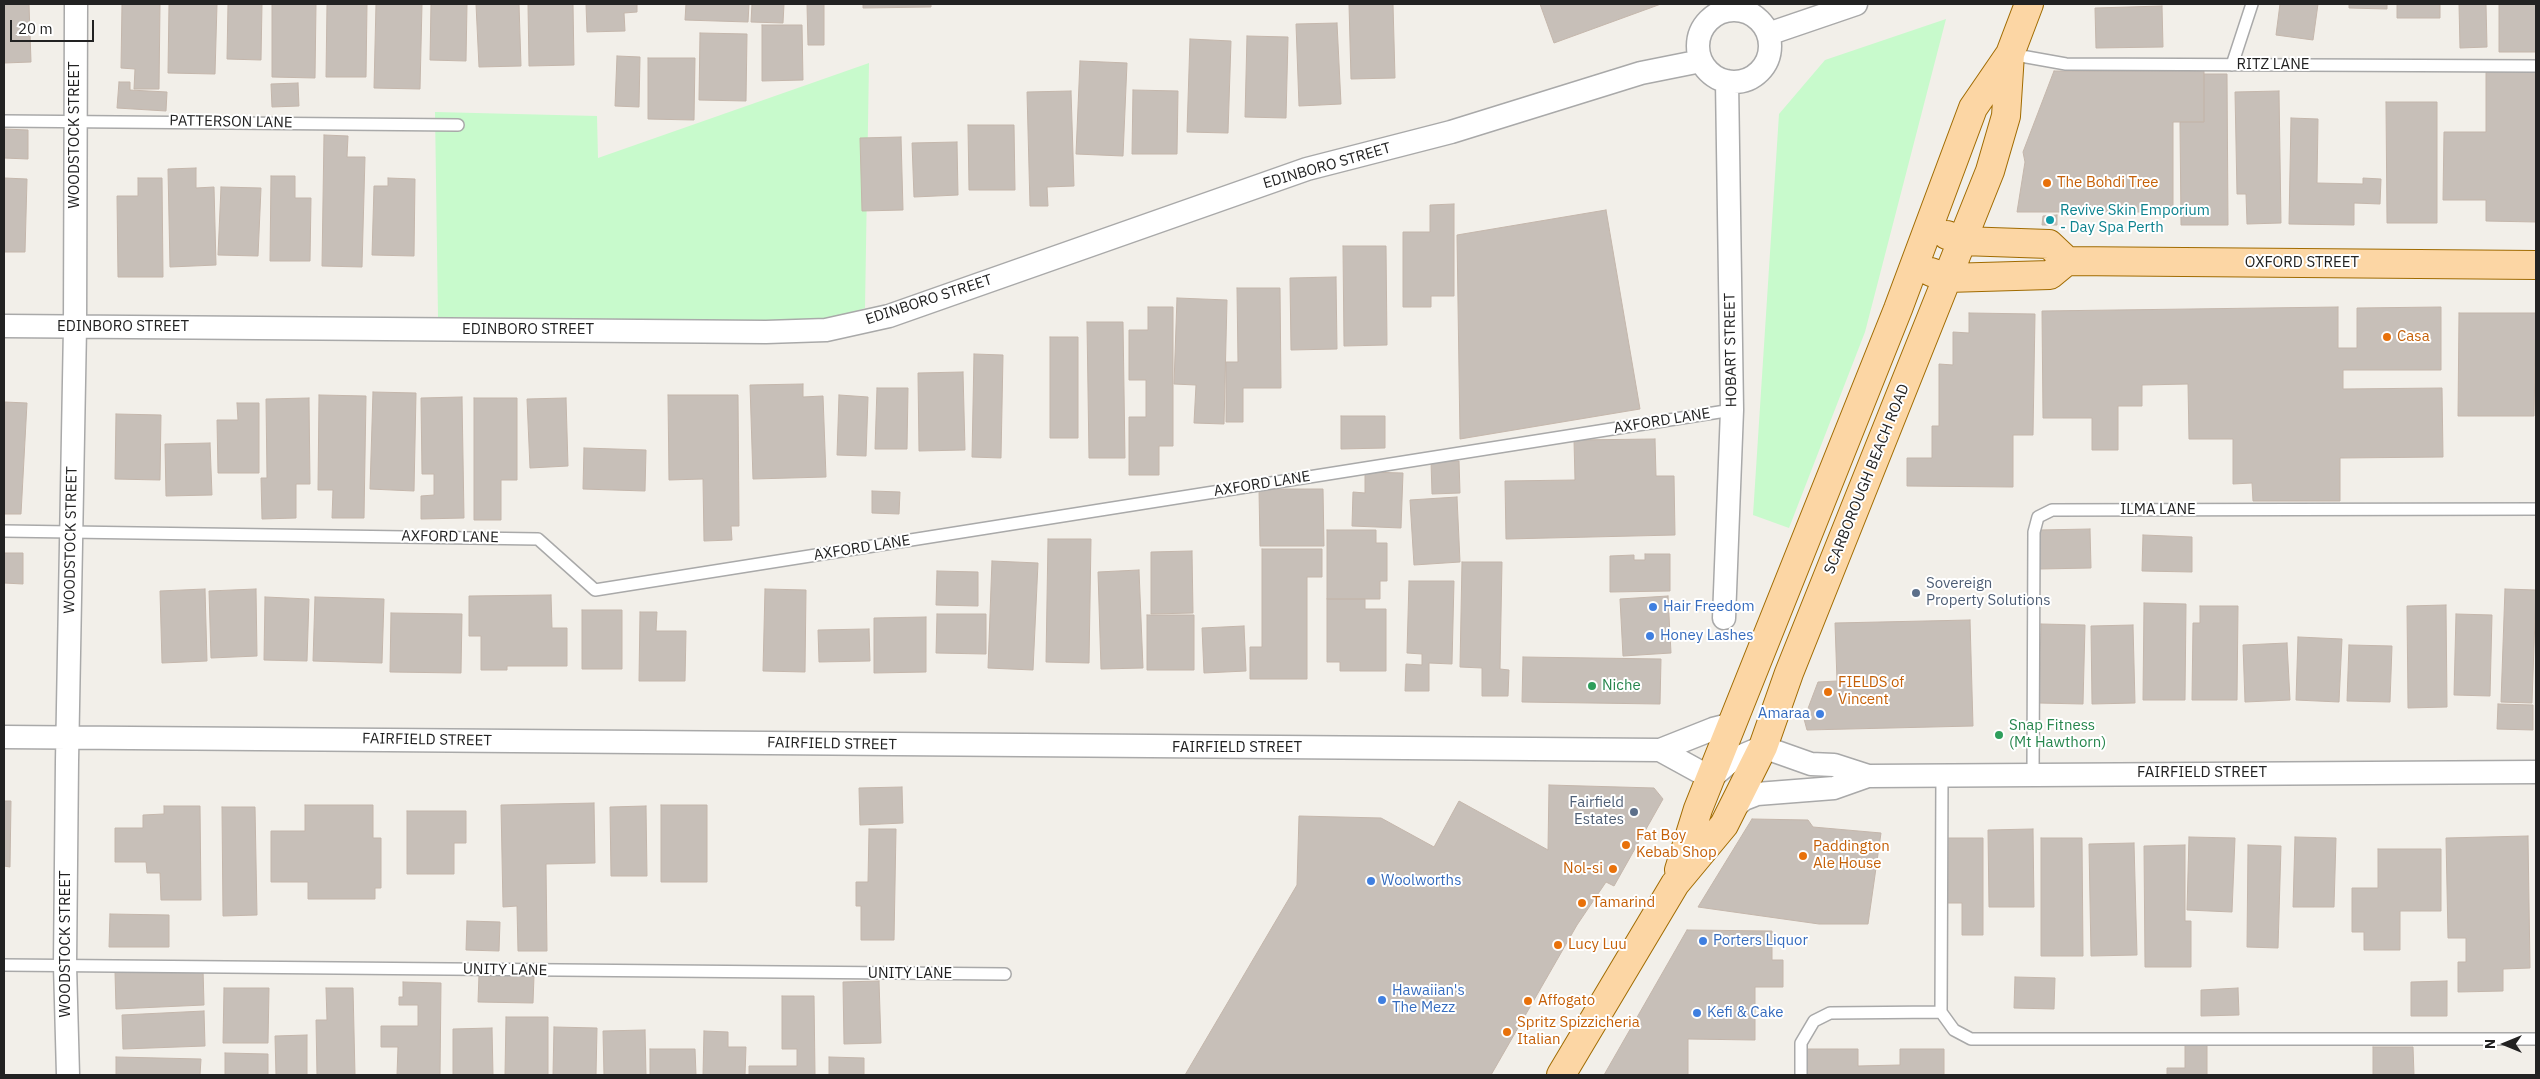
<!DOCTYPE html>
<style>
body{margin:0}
#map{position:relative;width:2540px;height:1079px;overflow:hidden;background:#f2efe9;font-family:"IBM Plex Sans",sans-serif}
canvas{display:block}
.frame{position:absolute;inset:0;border:5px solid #222;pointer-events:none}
.north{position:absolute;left:2480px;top:1019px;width:50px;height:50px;-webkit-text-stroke:4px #fff;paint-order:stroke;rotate:270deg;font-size:14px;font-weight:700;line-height:20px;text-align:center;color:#222}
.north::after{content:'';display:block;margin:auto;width:18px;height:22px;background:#222;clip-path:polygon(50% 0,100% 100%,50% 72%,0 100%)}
.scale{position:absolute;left:10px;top:20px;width:84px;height:22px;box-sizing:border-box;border:2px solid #222;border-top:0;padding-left:6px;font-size:15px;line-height:18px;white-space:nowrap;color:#222;-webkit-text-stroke:4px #fff;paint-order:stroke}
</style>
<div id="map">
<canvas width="2540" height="1079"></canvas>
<div class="frame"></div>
<div class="north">N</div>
<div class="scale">20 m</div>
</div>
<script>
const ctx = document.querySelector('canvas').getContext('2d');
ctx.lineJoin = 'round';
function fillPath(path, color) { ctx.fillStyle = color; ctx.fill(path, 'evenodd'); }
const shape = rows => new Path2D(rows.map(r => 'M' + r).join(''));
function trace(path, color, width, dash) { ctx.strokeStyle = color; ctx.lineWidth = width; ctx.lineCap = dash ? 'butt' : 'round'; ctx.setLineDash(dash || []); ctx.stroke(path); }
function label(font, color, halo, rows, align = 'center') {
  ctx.font = font + ' "IBM Plex Sans",sans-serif'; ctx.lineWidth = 4; ctx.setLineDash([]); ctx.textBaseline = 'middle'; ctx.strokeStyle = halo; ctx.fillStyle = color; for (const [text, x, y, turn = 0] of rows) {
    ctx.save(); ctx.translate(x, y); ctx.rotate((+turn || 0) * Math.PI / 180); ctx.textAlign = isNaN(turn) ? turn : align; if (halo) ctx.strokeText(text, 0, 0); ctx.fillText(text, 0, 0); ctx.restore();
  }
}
const park = shape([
 [1946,19,1865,332,1789,528,1753,515,1779,114,1825,60],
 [869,63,865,308,838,317,810,321,438,317,435,112,597,116,598,158]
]);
const building = shape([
 [4,4,29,4,31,62,4,63,4,4],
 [122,4,160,4,159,89,134,89,135,69,121,68,122,4],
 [169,4,217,4,215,74,168,73,169,4],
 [228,4,262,4,261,60,227,59,228,4],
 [272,4,316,4,315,78,272,77,272,4],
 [327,4,367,4,366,77,326,77,327,4],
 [376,4,422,4,420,89,374,88,376,4],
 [431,4,467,4,466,61,430,60,431,4],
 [476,4,519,4,521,66,479,67,476,4],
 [528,4,573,4,574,65,529,66,528,4],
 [586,4,637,4,637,12,624,13,625,31,587,32,586,4],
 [686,4,749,4,748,22,685,20,686,4],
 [752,4,784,4,783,23,751,22,752,4],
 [807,4,824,4,824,45,808,45,807,4],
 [863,4,931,4,931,7,863,8,863,4],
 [1349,4,1393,4,1395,78,1351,79,1349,4],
 [1540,4,1661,4,1554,43,1540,4],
 [2280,4,2318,4,2313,40,2276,35,2280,4],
 [2349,4,2387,4,2387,9,2349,8,2349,4],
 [2397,4,2440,4,2440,18,2397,18,2397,4],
 [2459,4,2486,4,2487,47,2460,48,2459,4],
 [2499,4,2536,4,2536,52,2499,52,2499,4],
 [2162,6,2163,47,2096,48,2095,8,2162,6],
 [1337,23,1341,104,1299,106,1296,24,1337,23],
 [762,25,802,25,803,80,762,81,762,25],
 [700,33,747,34,746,101,699,100,700,33],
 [1247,36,1288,37,1286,118,1245,117,1247,36],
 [1190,39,1231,41,1228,133,1187,132,1190,39],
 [617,56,640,57,639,107,615,106,617,56],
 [648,58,695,58,694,120,648,119,648,58],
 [1080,61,1127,63,1123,156,1076,154,1080,61],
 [2054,71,2204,71,2204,122,2173,122,2173,212,2017,212,2025,162,2023,152,2054,71],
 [2486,71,2536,72,2536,222,2486,221,2486,200,2443,200,2444,132,2486,132,2486,71],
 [2204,74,2227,74,2228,225,2181,225,2180,122,2204,122,2204,74],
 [119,82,130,82,130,90,167,92,166,111,117,108,119,82],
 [298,83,299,106,272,107,271,84,298,83],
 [1133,90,1178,91,1177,154,1132,154,1133,90],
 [1071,91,1074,186,1047,187,1048,206,1030,206,1027,92,1071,91],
 [2279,91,2281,223,2247,224,2246,194,2237,194,2235,92,2279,91],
 [2386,102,2437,102,2437,223,2387,223,2386,102],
 [2291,118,2318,119,2317,183,2363,184,2363,178,2381,179,2380,204,2354,203,2354,225,2289,224,2291,118],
 [968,125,1014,125,1015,190,969,190,968,125],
 [4,129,28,130,28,159,4,158,4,129],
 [324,135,348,136,347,157,365,157,362,267,322,266,324,135],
 [901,137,903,210,862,211,860,138,901,137],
 [957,142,958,195,914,197,912,143,957,142],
 [196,168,196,188,214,187,216,265,170,267,168,169,196,168],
 [271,176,295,176,295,198,311,198,310,261,270,261,271,176],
 [4,178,27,179,25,252,4,252,4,178],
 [138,178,162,178,163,277,118,277,117,196,138,196,138,178],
 [388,178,415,179,414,256,372,255,374,186,388,186,388,178],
 [221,187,261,188,258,256,218,255,221,187],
 [1454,204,1454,296,1431,296,1431,307,1403,307,1403,232,1430,232,1430,205,1454,204],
 [1606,210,1640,409,1460,439,1457,235,1606,210],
 [2057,215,2057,225,2042,225,2043,216,2057,215],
 [1343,246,1386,246,1387,345,1344,346,1343,246],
 [1336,277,1337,349,1291,350,1290,278,1336,277],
 [1237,288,1280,288,1281,388,1243,388,1243,422,1226,422,1226,362,1238,362,1237,288],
 [1177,298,1227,300,1224,424,1194,423,1196,385,1174,384,1177,298],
 [1148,307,1173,307,1173,446,1159,446,1159,475,1129,475,1129,417,1146,417,1146,380,1129,380,1129,330,1148,330,1148,307],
 [2338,307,2338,348,2357,348,2357,308,2441,307,2441,370,2343,370,2343,389,2442,388,2443,457,2340,458,2340,501,2253,501,2252,483,2233,484,2233,439,2189,439,2188,384,2142,385,2142,406,2118,406,2118,450,2092,450,2092,418,2043,418,2042,311,2338,307],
 [1969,313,2035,314,2033,435,2013,435,2013,487,1907,486,1907,458,1932,458,1932,426,1939,426,1939,364,1953,365,1953,332,1969,333,1969,313],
 [2459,313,2536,313,2534,416,2458,416,2459,313],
 [1087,322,1123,322,1125,458,1089,458,1087,322],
 [1050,337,1078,337,1078,438,1050,438,1050,337],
 [974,354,1003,355,1001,458,972,457,974,354],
 [963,372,965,450,919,451,918,373,963,372],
 [803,384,803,397,823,396,826,477,753,479,750,385,803,384],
 [877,388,908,388,907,449,875,449,877,388],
 [373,392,416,393,414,491,370,489,373,392],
 [319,395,366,396,364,518,332,518,333,490,318,490,319,395],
 [668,395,738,395,739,526,731,526,732,540,704,541,703,479,669,480,668,395],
 [839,395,868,397,866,456,837,455,839,395],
 [462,397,464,518,421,519,421,496,434,495,434,474,422,474,421,398,462,397],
 [309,398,310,484,296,484,296,518,262,519,261,478,267,478,266,399,309,398],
 [474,398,517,398,517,480,501,480,501,520,474,520,474,398],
 [566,398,568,466,530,468,527,399,566,398],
 [4,402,27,403,21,514,4,514,4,402],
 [237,403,259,403,259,473,218,473,217,420,238,420,237,403],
 [116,414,161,415,160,480,115,479,116,414],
 [1341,416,1385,416,1385,448,1341,449,1341,416],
 [1655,439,1656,476,1674,476,1675,535,1506,539,1505,481,1575,480,1574,440,1655,439],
 [210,443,212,495,166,496,165,444,210,443],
 [584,448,646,450,645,491,583,489,584,448],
 [1431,461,1459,461,1460,493,1432,494,1431,461],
 [1365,472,1403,473,1401,528,1352,526,1353,492,1365,493,1365,472],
 [1259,489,1323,489,1324,546,1260,546,1259,489],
 [872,491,900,492,899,514,872,513,872,491],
 [1457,497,1460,562,1414,565,1410,500,1457,497],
 [2090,529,2091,568,2040,569,2039,530,2090,529],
 [1327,530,1376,530,1376,543,1387,543,1387,581,1380,581,1380,599,1327,599,1327,530],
 [2143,535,2192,537,2192,572,2142,571,2143,535],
 [1048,539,1091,539,1089,663,1046,662,1048,539],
 [1262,549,1322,549,1322,577,1307,577,1307,679,1250,679,1250,647,1262,647,1262,549],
 [1192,551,1193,613,1151,614,1151,552,1192,551],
 [4,553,23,553,23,584,4,583,4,553],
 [1645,554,1670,554,1670,591,1610,592,1610,556,1634,555,1634,560,1645,560,1645,554],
 [992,561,1038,563,1033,670,988,668,992,561],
 [1462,562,1502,562,1500,669,1509,670,1508,696,1482,696,1482,668,1460,667,1462,562],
 [1139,570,1143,668,1101,669,1098,572,1139,570],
 [937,571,978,572,978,606,936,605,937,571],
 [1409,581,1454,581,1452,664,1429,663,1429,691,1405,691,1406,664,1422,665,1422,654,1407,653,1409,581],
 [205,589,207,661,162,663,160,591,205,589],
 [256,589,257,656,211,658,209,591,256,589],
 [765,589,806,590,805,672,763,671,765,589],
 [2505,589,2536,590,2532,703,2501,702,2505,589],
 [551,595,552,628,567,628,567,666,507,666,507,670,481,670,481,636,469,636,469,596,551,595],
 [1668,596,1671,653,1623,656,1620,599,1668,596],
 [265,597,309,599,307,661,264,660,265,597],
 [315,597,384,599,382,663,313,661,315,597],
 [1327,599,1365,599,1365,609,1386,609,1386,671,1340,671,1340,662,1327,662,1327,599],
 [2144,603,2186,604,2185,700,2143,700,2144,603],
 [2446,605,2447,707,2408,708,2407,606,2446,605],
 [2200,606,2238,606,2237,700,2192,700,2193,623,2200,623,2200,606],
 [582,610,622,610,622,669,582,669,582,610],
 [640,612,657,612,656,631,686,631,685,681,639,681,640,612],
 [391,613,462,614,461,673,390,672,391,613],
 [937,614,986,614,986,654,936,653,937,614],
 [2456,614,2492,615,2490,696,2454,695,2456,614],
 [1147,615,1194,615,1194,670,1147,670,1147,615],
 [926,617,926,672,874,673,874,618,926,617],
 [1970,620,1973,726,1807,730,1804,719,1818,682,1837,681,1835,623,1970,620],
 [2041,624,2085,625,2083,704,2039,703,2041,624],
 [2133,625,2135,703,2092,704,2091,626,2133,625],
 [1244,626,1246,671,1204,673,1202,628,1244,626],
 [869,629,870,661,819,662,818,630,869,629],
 [2298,637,2342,639,2339,702,2296,700,2298,637],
 [2287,643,2290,700,2245,702,2243,645,2287,643],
 [2349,645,2392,646,2390,702,2347,701,2349,645],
 [1523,657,1661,659,1660,704,1522,702,1523,657],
 [2498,704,2533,705,2533,730,2497,729,2498,704],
 [1549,785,1654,788,1663,799,1614,886,1606,882,1577,925,1491,1075,1185,1075,1297,885,1299,816,1381,818,1434,847,1459,801,1548,850,1549,785],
 [902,787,903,823,860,825,859,788,902,787],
 [4,801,11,801,10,867,4,866,4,801],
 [594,803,595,863,546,864,547,951,518,951,517,906,503,907,501,805,594,803],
 [305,805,373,805,373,838,381,838,381,888,375,888,375,899,308,899,308,882,271,882,271,831,305,831,305,805],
 [661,805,707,805,707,882,661,882,661,805],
 [164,806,200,806,201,900,161,900,160,873,147,873,146,862,115,862,115,828,143,828,143,815,164,814,164,806],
 [646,806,647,876,611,876,610,807,646,806],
 [222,807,255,807,257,915,223,916,222,807],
 [407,811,466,811,466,843,454,843,454,874,407,874,407,811],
 [1752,819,1808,820,1813,827,1881,833,1868,924,1819,924,1698,907,1752,819],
 [869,829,896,829,894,940,861,940,861,906,856,906,856,882,868,882,869,829],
 [2033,829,2034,907,1989,907,1988,830,2033,829],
 [2528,836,2530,968,2503,969,2503,991,2458,992,2458,962,2466,962,2466,938,2448,938,2446,838,2528,836],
 [2189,837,2235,838,2232,912,2187,910,2189,837],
 [2295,837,2336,838,2334,907,2293,907,2295,837],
 [1943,838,1983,838,1983,935,1962,935,1962,903,1943,903,1943,838],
 [2041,838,2082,838,2083,956,2041,956,2041,838],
 [2134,843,2137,955,2091,956,2089,844,2134,843],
 [2185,845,2185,921,2191,921,2191,967,2145,967,2144,846,2185,845],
 [2248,845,2281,846,2278,948,2247,947,2248,845],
 [2378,849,2441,849,2441,911,2400,911,2400,950,2364,950,2364,932,2352,932,2352,888,2378,888,2378,849],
 [110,914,169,915,169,947,109,947,110,914],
 [467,921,500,922,499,951,466,950,467,921],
 [1687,930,1772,931,1772,960,1783,960,1783,987,1755,987,1755,1040,1688,1039,1688,1075,1604,1075,1687,930],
 [203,969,204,1005,116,1009,115,972,203,969],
 [479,975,534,976,533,1003,478,1002,479,975],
 [2015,977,2055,978,2054,1009,2014,1008,2015,977],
 [879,981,881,1043,844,1044,843,982,879,981],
 [2447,981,2447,1016,2411,1016,2411,982,2447,981],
 [403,982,441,983,440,1075,397,1075,398,1047,381,1047,381,1026,418,1026,418,1005,399,1005,399,997,403,997,403,982],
 [224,988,269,988,268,1043,223,1043,224,988],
 [326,988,353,988,355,1075,317,1075,316,1020,327,1020,326,988],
 [2238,988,2239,1015,2201,1016,2201,990,2238,988],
 [782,996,814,996,815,1075,749,1075,749,1066,797,1066,797,1049,782,1049,782,996],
 [204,1011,205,1046,123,1049,122,1015,204,1011],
 [506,1017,548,1017,548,1075,505,1075,506,1017],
 [554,1027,597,1028,596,1075,553,1075,554,1027],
 [492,1028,493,1075,453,1075,453,1029,492,1028],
 [645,1030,646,1075,604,1075,603,1031,645,1030],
 [704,1031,728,1032,728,1047,746,1047,745,1075,703,1075,704,1031],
 [307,1035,307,1075,276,1075,275,1036,307,1035],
 [2185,1045,2207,1045,2207,1075,2167,1075,2167,1068,2185,1068,2185,1045],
 [2373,1047,2413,1047,2414,1075,2373,1075,2373,1047],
 [650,1049,695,1049,696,1075,650,1075,650,1049],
 [1806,1049,1858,1049,1858,1066,1900,1065,1900,1049,1944,1049,1944,1075,1807,1075,1806,1049],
 [225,1053,268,1054,268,1075,225,1075,225,1053],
 [116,1057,201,1059,200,1075,116,1075,116,1057],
 [829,1057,864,1058,864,1075,829,1075,829,1057]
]);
const lane = shape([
 [2010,54,2066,64,2536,66],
 [2232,65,2252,4],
 [4,121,458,125],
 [4,531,538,539,595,590,1732,410],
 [2033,773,2034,532,2038,517,2052,510,2536,509],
 [1942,774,1941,1012,1954,1030,1971,1039,2536,1039],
 [4,965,1005,974],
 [1801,1075,1801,1043,1814,1021,1830,1013,1941,1012]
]);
const street = shape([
 '1698 46a36 36 0 1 1 72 0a36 36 0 1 1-72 0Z',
 [1768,34,1856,4],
 [4,326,766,332,826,330,889,316,1307,169,1451,132,1641,73,1701,61],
 [1724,618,1732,410,1727,81],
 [4,737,1660,750,1713,729,1733,724],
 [1660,750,1711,778,1732,760,1763,747,1811,764,1834,765,1868,776],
 [1732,809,1744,799,1757,794,1834,788,1868,776,2536,772],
 [68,1075,65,965,67,761,75,327,76,4]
]);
const primary = shape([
 [1947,235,1962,241,2049,244,2067,261],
 [1931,272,1947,278,2050,275,2067,261,2536,265],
 [1679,870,1698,809,1898,309,1973,108,2010,54,2029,4],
 [1561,1075,1675,884,1724,825,1763,747,1789,673,1990,171,2006,116,2010,54]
]);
const markers = [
 [2047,183,5,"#e8710a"],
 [2050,220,5,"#0f9aa8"],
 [2387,337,5,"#e8710a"],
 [1916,593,5,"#5c6f8a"],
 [1653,607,5,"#3f7fe0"],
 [1650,636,5,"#3f7fe0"],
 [1592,686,5,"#2e9e5b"],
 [1828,692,5,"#e8710a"],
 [1820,714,5,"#3f7fe0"],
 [1999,735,5,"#2e9e5b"],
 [1634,812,5,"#5c6f8a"],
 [1626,845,5,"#e8710a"],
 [1803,856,5,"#e8710a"],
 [1613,869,5,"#e8710a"],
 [1371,881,5,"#3f7fe0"],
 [1582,903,5,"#e8710a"],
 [1703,941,5,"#3f7fe0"],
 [1558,945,5,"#e8710a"],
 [1382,1000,5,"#3f7fe0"],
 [1528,1001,5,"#e8710a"],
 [1697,1013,5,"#3f7fe0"],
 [1507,1032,5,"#e8710a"]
];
const streetNames = [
 ["RITZ LANE",2273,65],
 ["PATTERSON LANE",231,122,1],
 ["WOODSTOCK STREET",75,135,-90],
 ["EDINBORO STREET",1327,166,-16],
 ["OXFORD STREET",2302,263],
 ["EDINBORO STREET",929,300,-18],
 ["EDINBORO STREET",123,327],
 ["EDINBORO STREET",528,330],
 ["HOBART STREET",1731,350,-91],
 ["AXFORD LANE",1662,421,-9],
 ["SCARBOROUGH BEACH ROAD",1867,479,-68],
 ["AXFORD LANE",1262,484,-9],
 ["ILMA LANE",2158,510],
 ["AXFORD LANE",450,537,1],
 ["WOODSTOCK STREET",71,540,-89],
 ["AXFORD LANE",862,548,-9],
 ["FAIRFIELD STREET",427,740,1],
 ["FAIRFIELD STREET",832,744,1],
 ["FAIRFIELD STREET",1237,748],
 ["FAIRFIELD STREET",2202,773],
 ["WOODSTOCK STREET",66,944,-90],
 ["UNITY LANE",505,970,1],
 ["UNITY LANE",910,974]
];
const foodNames = [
 ["The Bohdi Tree",2057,183],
 ["Casa",2397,337],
 ["FIELDS of",1838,683],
 ["Vincent",1838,700],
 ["Fat Boy",1636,836],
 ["Kebab Shop",1636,853],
 ["Paddington",1813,847],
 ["Ale House",1813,864],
 ["Nol-si",1603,869,"right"],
 ["Tamarind",1592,903],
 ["Lucy Luu",1568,945],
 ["Affogato",1538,1001],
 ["Spritz Spizzicheria",1517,1023],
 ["Italian",1517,1040]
];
const cultureNames = [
 ["Revive Skin Emporium",2060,211],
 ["- Day Spa Perth",2060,228]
];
const serviceNames = [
 ["Sovereign",1926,584],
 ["Property Solutions",1926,601],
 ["Fairfield",1624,803,"right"],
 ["Estates",1624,820,"right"]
];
const shopNames = [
 ["Hair Freedom",1663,607],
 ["Honey Lashes",1660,636],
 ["Amaraa",1810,714,"right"],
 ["Woolworths",1381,881],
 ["Porters Liquor",1713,941],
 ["Hawaiian's",1392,991],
 ["The Mezz",1392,1008],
 ["Kefi & Cake",1707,1013]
];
const leisureNames = [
 ["Niche",1602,686],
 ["Snap Fitness",2009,726],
 ["(Mt Hawthorn)",2009,743]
];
fillPath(park, '#c8facc');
fillPath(building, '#c7bfb8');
trace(building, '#c4b6ab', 1);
trace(lane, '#a9a9a9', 14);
trace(street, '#a9a9a9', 25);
trace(primary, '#a06b00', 30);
trace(lane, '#fff', 11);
trace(street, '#fff', 22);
trace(primary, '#fcd6a4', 28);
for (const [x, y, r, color] of markers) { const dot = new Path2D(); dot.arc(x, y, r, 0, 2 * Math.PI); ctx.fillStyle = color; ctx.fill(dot); trace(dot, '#fff', 2); }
label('15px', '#222', '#fff', streetNames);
label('15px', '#c56008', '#fff', foodNames, 'left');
label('15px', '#0d838f', '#fff', cultureNames, 'left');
label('15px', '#4e5e75', '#fff', serviceNames, 'left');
label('15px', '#366cbe', '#fff', shopNames, 'left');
label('15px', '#27864d', '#fff', leisureNames, 'left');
</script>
